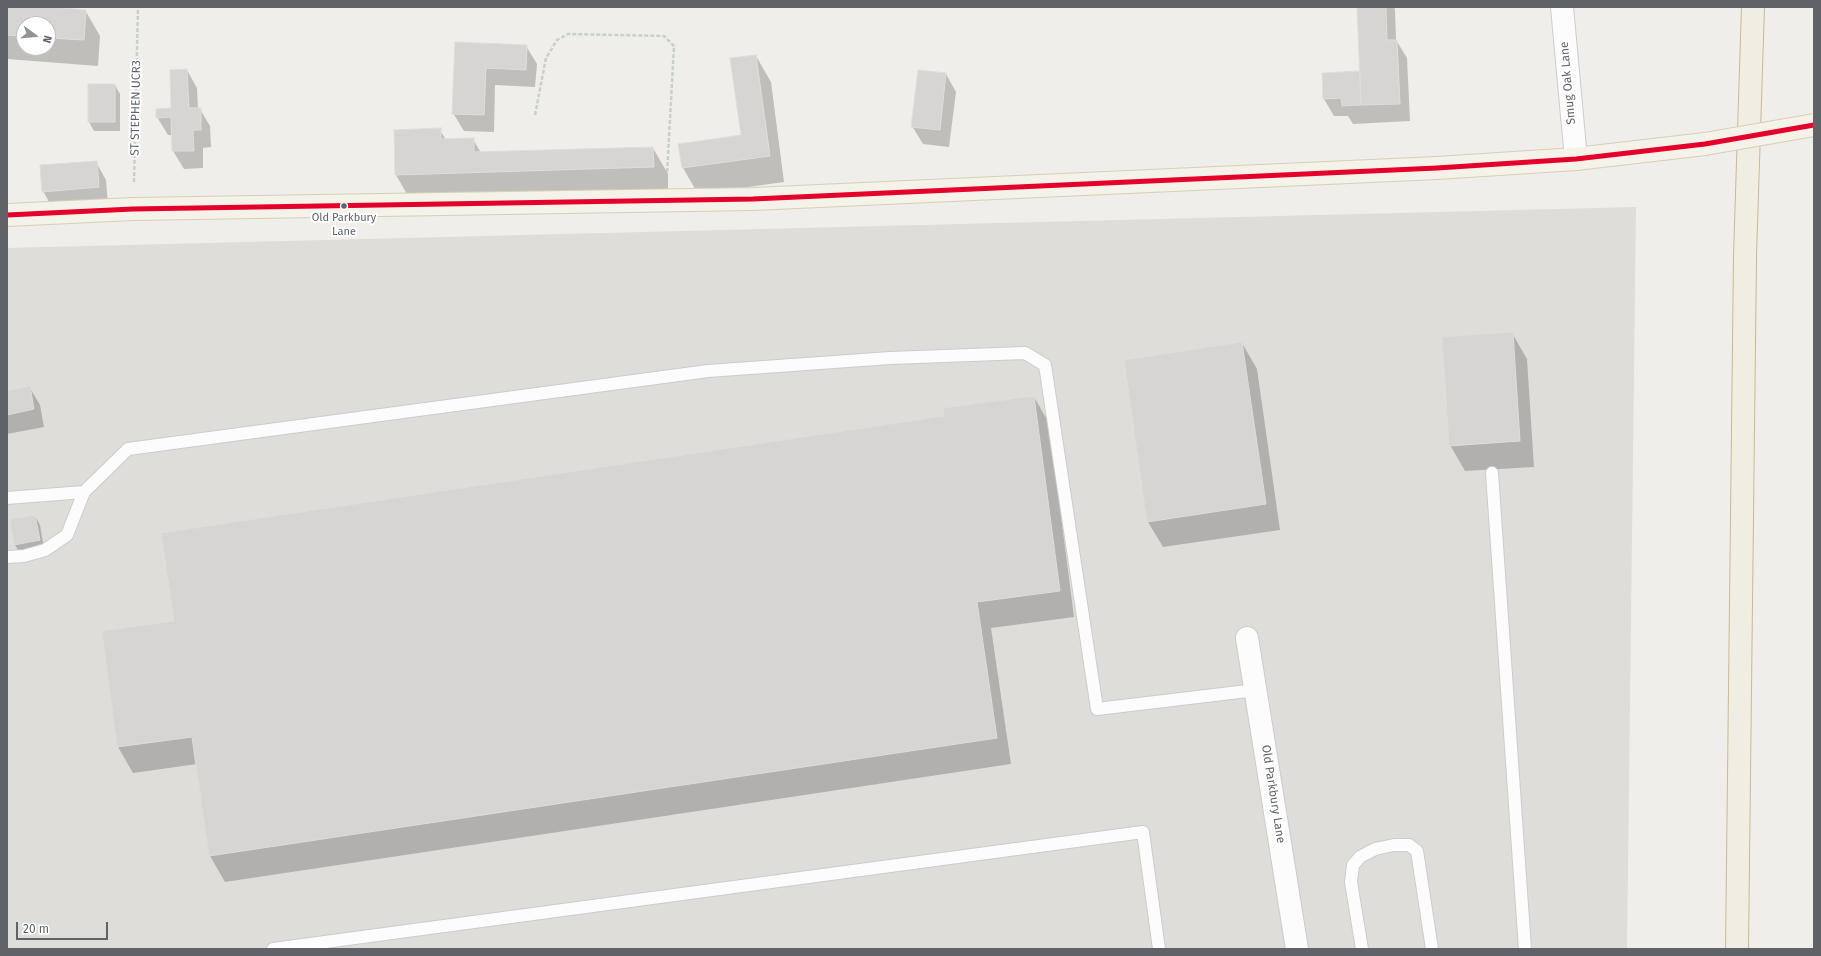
<!DOCTYPE html>
<style>
body{margin:0}
#map{position:relative;width:1821px;height:956px;overflow:hidden;background:#efeeea;font-family:"Fira Sans",sans-serif}
canvas{display:block}
.frame{position:absolute;inset:0;border:8px solid #5f6368;pointer-events:none}
.north{position:absolute;left:16px;top:16px;width:40px;height:40px;box-sizing:border-box;background:#fff;border:1px solid #bfc1c3;border-radius:50%;rotate:106deg;font-size:11px;font-weight:700;line-height:16px;text-align:center;color:#5f6368}
.north::after{content:'';display:block;margin:auto;width:14px;height:18px;background:#919496;clip-path:polygon(50% 0,100% 100%,50% 72%,0 100%)}
.scale{position:absolute;left:16px;top:922px;width:92px;height:18px;box-sizing:border-box;border:2px solid #5f6368;border-top:0;padding-left:5px;font-size:12px;line-height:14px;white-space:nowrap;color:#5f6368;-webkit-text-stroke:3px #fff;paint-order:stroke}
</style>
<div id="map">
<canvas width="1821" height="956"></canvas>
<div class="frame"></div>
<div class="north">N</div>
<div class="scale">20 m</div>
</div>
<script>
const ctx = document.querySelector('canvas').getContext('2d');
ctx.lineJoin = 'round';
function fillPath(path, color) { ctx.fillStyle = color; ctx.fill(path, 'evenodd'); }
const shape = rows => new Path2D(rows.map(r => 'M' + r).join(''));
function trace(path, color, width, dash) { ctx.strokeStyle = color; ctx.lineWidth = width; ctx.lineCap = dash ? 'butt' : 'round'; ctx.setLineDash(dash || []); ctx.stroke(path); }
function label(font, color, halo, rows, align = 'center') {
  ctx.font = font + ' "Fira Sans",sans-serif'; ctx.lineWidth = 4; ctx.setLineDash([]); ctx.textBaseline = 'middle'; ctx.strokeStyle = halo; ctx.fillStyle = color; for (const [text, x, y, turn = 0] of rows) {
    ctx.save(); ctx.translate(x, y); ctx.rotate((+turn || 0) * Math.PI / 180); ctx.textAlign = isNaN(turn) ? turn : align; if (halo) ctx.strokeText(text, 0, 0); ctx.fillText(text, 0, 0); ctx.restore();
  }
}
const industrial = shape([
 [1636,207,1627,949,7,949,7,248]
]);
const shadow = shape([
 [7,7,38,7,85,10,100,36,98,66,7,59],
 [24,24,48,24,48,48,24,48],
 [1358,7,1394,7,1395,10,1396,40,1407,58,1410,121,1353,124,1348,116,1334,116,1324,99,1361,72],
 [456,43,526,46,537,64,535,87,495,85,494,132,464,131,453,113],
 [756,56,771,82,784,182,698,194,683,168,679,145,742,136],
 [187,70,197,88,198,109,200,109,210,126,211,147,203,148,203,168,184,169,173,151,173,135,168,135,157,117,172,109],
 [946,74,956,92,949,147,923,144,912,126],
 [115,85,120,94,120,131,94,131,89,122],
 [440,130,446,140,473,139,481,153,653,148,668,174,668,193,411,201,396,175],
 [96,162,106,180,108,205,53,209,43,191],
 [1512,333,1527,359,1534,467,1465,471,1450,445],
 [1242,343,1257,369,1280,530,1163,547,1148,522],
 [30,388,40,405,44,427,7,434,7,392],
 [1034,397,1049,423,1074,617,991,628,1011,764,225,882,210,856,197,764,133,773,118,747,176,622,945,417],
 [35,516,40,525,44,549,20,553,15,545]
]);
const building = shape([
 [7,7,51,7,86,10,84,40,48,38,48,24,24,24,24,36,7,35,7,7],
 [1357,7,1386,7,1387,40,1397,40,1400,104,1361,105,1357,7],
 [455,42,527,45,526,70,486,68,484,115,452,114,455,42],
 [756,55,770,156,682,168,678,144,741,135,730,58,756,55],
 [187,69,189,108,201,108,201,130,193,130,194,151,172,151,171,117,156,118,156,109,171,108,170,70,187,69],
 [918,70,946,73,940,130,911,127,918,70],
 [1360,71,1361,105,1342,106,1341,98,1323,99,1322,73,1360,71],
 [88,84,115,84,115,122,88,122,88,84],
 [441,128,441,139,474,138,474,152,653,147,654,167,395,175,394,130,441,128],
 [97,161,99,187,42,192,40,165,97,161],
 [1513,332,1520,441,1449,446,1442,337,1513,332],
 [1242,342,1266,504,1147,522,1124,360,1242,342],
 [30,386,34,409,7,415,7,391,30,386],
 [1034,396,1060,591,977,602,997,738,209,856,192,737,117,747,102,631,174,621,161,533,944,416,943,408,1034,396],
 [35,515,40,540,14,545,10,519,35,515]
]);
const path = shape([
 [535,115,546,58,557,40,568,34,664,36,674,46,667,174],
 [134,182,138,7]
]);
const service = shape([
 [1492,473,1525,949],
 [7,498,84,492],
 [7,557,24,556,45,550,67,535,84,492,128,449,708,371,890,358,1025,353,1045,365,1097,709,1256,690],
 [273,949,1143,832,1159,949],
 [1362,949,1351,882,1353,865,1360,857,1375,849,1394,845,1409,845,1417,851,1432,949]
]);
const minor = shape([
 [1247,638,1297,949]
]);
const tertiary = shape([
 [1562,7,1576,159]
]);
const primary = shape([
 [7,215,133,209,753,199,1437,168,1576,159,1705,144]
]);
const motorway = shape([
 [1737,949,1745,256,1753,7]
]);
const primaryBridge = shape([
 [1705,144,1814,125]
]);
const bus1 = shape([
 [7,215,133,209,753,199,1437,168,1576,159,1705,144,1814,125]
]);
const markers = [
 [344,206,3.5,"#5f6368"]
];
const busNames = [
 ["Old Parkbury",344,218],
 ["Lane",344,232]
];
const streetNames = [
 ["Smug Oak Lane",1568,83,-95],
 ["ST STEPHEN UCR3",136,108,-89],
 ["Old Parkbury Lane",1273,794,81]
];
fillPath(industrial, '#dfddda');
fillPath(shadow, '#0003');
fillPath(building, '#d6d5d3');
trace(building, '#deddd9', 1);
trace(service, '#cbcccc', 14);
trace(minor, '#cbcccc', 24);
trace(tertiary, '#cbcccc', 24);
trace(primary, '#d7ceb8', 24);
trace(motorway, '#c8b996', 24);
trace(path, '#cacfcc', 2.5, [4, 2]);
trace(service, '#fdfcfc', 12);
trace(minor, '#fdfcfc', 22);
trace(tertiary, '#fdfcfc', 22);
trace(primary, '#f4f2e9', 22);
trace(motorway, '#f0ede3', 22);
trace(primaryBridge, '#d7ceb8', 24, []);
trace(primaryBridge, '#f4f2e9', 22);
trace(bus1, '#e4002b', 5);
for (const [x, y, r, color] of markers) { const dot = new Path2D(); dot.arc(x, y, r, 0, 2 * Math.PI); ctx.fillStyle = color; ctx.fill(dot); trace(dot, '#fff', 1.5); }
label('11px', '#5f6368', '#fff', busNames);
label('12px', '#5f6368', '#fff', streetNames);
</script>
